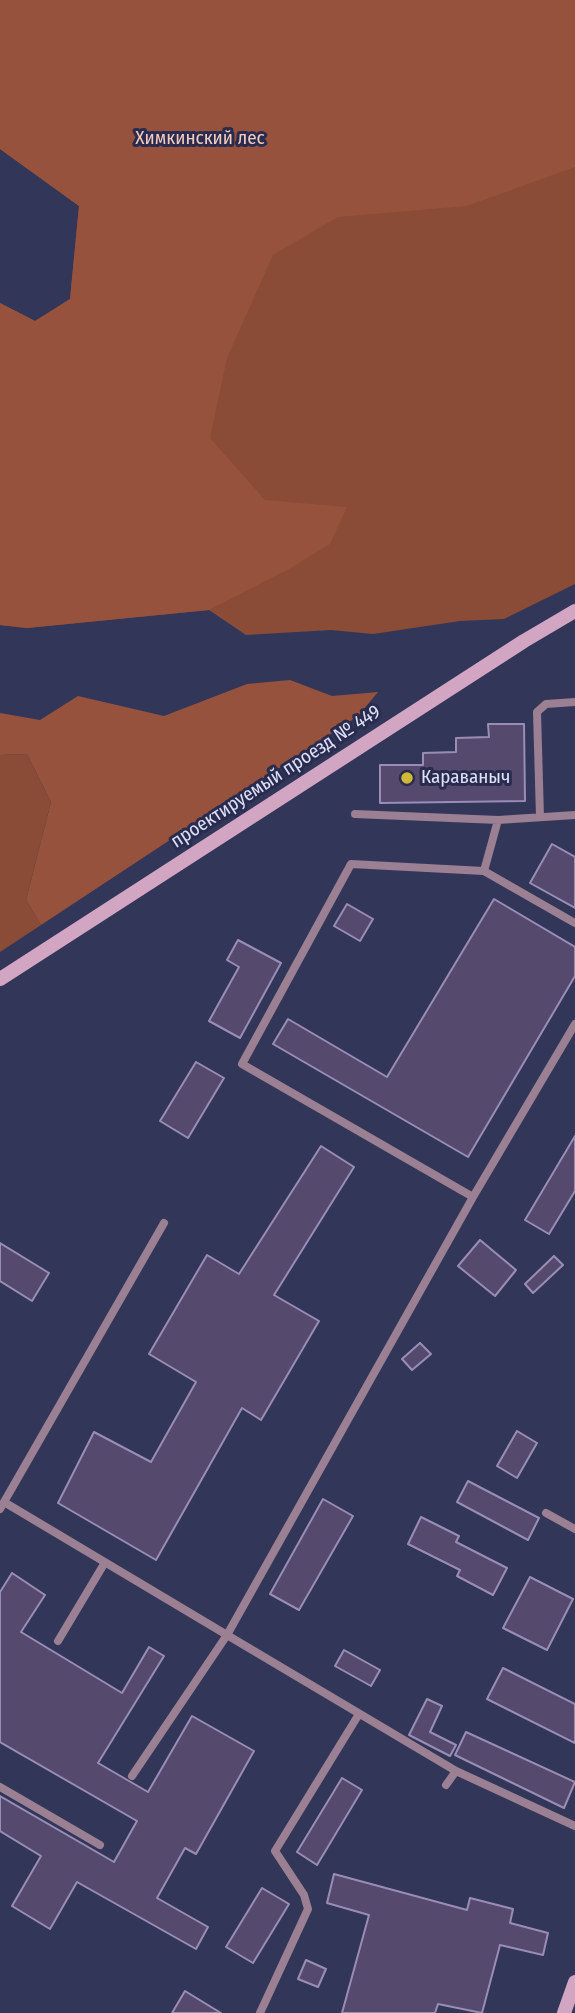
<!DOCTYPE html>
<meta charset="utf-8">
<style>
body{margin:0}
canvas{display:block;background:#323659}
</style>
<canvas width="575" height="2013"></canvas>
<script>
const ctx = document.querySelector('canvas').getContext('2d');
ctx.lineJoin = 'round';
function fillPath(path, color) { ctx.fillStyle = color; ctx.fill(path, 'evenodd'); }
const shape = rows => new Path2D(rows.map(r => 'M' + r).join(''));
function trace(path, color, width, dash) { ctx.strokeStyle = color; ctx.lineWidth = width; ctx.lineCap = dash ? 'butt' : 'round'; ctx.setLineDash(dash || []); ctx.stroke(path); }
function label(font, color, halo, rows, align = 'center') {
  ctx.font = font + ' "Fira Sans Condensed",sans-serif'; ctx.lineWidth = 6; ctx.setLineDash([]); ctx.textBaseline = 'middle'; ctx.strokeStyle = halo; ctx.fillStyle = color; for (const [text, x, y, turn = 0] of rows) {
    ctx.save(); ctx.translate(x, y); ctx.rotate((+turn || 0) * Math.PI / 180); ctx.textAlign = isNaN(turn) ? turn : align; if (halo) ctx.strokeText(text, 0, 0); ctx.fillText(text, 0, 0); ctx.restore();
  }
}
const green = shape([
 [0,0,575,0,575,584,504,619,460,621,373,634,331,630,246,635,209,610,27,628,0,625,0,303,35,321,70,299,79,206,0,149],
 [27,754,51,802,26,900,41,925,0,952,0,755]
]);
const forest = shape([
 [0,0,575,0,575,167,467,206,338,217,273,255,227,358,210,438,265,500,347,507,330,544,289,569,209,610,27,628,0,625,0,303,35,321,70,299,79,206,0,149],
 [290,680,332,696,378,692,358,716,41,925,26,900,51,802,27,754,0,755,0,713,40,720,78,696,164,716,247,684]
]);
const building = shape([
 [488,724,524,724,525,801,380,803,380,765,423,765,423,753,456,752,456,738,489,737,488,724],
 [552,844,575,857,575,908,530,883,552,844],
 [494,899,575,947,575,976,468,1157,273,1044,288,1019,387,1077,494,899],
 [347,904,373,919,360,941,334,926,347,904],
 [238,940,281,963,240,1038,209,1021,239,967,227,960,238,940],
 [196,1062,224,1078,188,1138,160,1121,196,1062],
 [575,1136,575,1191,549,1234,525,1220,575,1136],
 [321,1146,354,1167,274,1295,319,1321,261,1420,242,1408,156,1560,58,1503,94,1432,151,1462,196,1382,149,1354,207,1255,239,1274,321,1146],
 [480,1240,516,1270,495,1296,458,1266,480,1240],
 [0,1243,49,1273,32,1301,0,1281,0,1243],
 [554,1256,563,1265,533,1293,525,1284,554,1256],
 [420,1343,431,1354,412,1370,402,1359,420,1343],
 [517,1431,537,1443,517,1478,497,1466,517,1431],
 [468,1481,539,1518,528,1540,457,1502,468,1481],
 [323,1499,353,1516,299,1610,270,1594,323,1499],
 [421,1517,459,1536,456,1542,507,1568,493,1595,457,1576,460,1570,408,1544,421,1517],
 [12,1573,45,1595,21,1632,122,1693,149,1647,164,1656,98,1763,148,1792,192,1716,254,1751,196,1854,185,1848,157,1898,208,1927,196,1949,77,1882,50,1929,12,1906,41,1856,0,1831,0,1796,114,1862,137,1821,0,1742,0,1592,12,1573],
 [530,1577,573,1599,547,1650,503,1628,530,1577],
 [344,1650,380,1670,371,1686,335,1666,344,1650],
 [503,1668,575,1704,575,1743,487,1699,503,1668],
 [427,1699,442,1706,430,1732,456,1745,450,1756,409,1735,427,1699],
 [466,1732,575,1782,564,1808,455,1755,466,1732],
 [342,1778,362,1790,317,1865,297,1852,342,1778],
 [334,1874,467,1910,470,1898,513,1909,510,1923,548,1933,543,1955,500,1945,482,2013,438,2004,435,2013,342,2013,369,1915,327,1903,334,1874],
 [262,1888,289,1904,253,1963,226,1947,262,1888],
 [306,1960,326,1969,318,1987,298,1979,306,1960],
 [185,1991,221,2013,172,2013,185,1991]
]);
const lane = shape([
 [355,814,498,820,484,871],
 [540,817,537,712,546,704,575,702],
 [498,820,575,815],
 [575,1024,473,1197,227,1635,456,1771,575,1826],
 [473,1197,242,1064,351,864,484,871,575,923],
 [4,1502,227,1635,132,1776],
 [0,1509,164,1223],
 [546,1513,575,1529],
 [58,1641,104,1564],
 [446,1785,456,1771],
 [0,1787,100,1845],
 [260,2013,308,1909,304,1895,275,1851,359,1714]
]);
const secondary = shape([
 [0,979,524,641,575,611],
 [564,2013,575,1982]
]);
const markers = [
 [407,778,7,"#d0b837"]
];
const parkNames = [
 ["Химкинский лес",200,139]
];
const streetNames = [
 ["проектируемый проезд № 449",276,777,-33]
];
const poiNames = [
 ["Караваныч",421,778]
];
fillPath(green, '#8a4b37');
fillPath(forest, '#96523c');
fillPath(building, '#55496e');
trace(building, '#998db6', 2);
trace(lane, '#9b7f92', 8);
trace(secondary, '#d2a5c3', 14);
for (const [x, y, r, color] of markers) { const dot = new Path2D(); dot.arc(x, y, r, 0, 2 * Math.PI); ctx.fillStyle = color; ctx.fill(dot); trace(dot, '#292c4e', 2.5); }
label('19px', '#f6ccbf', '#292c4e', parkNames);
label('19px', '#dde0f7', '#292c4e', streetNames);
label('19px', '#dde0f7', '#292c4e', poiNames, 'left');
</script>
